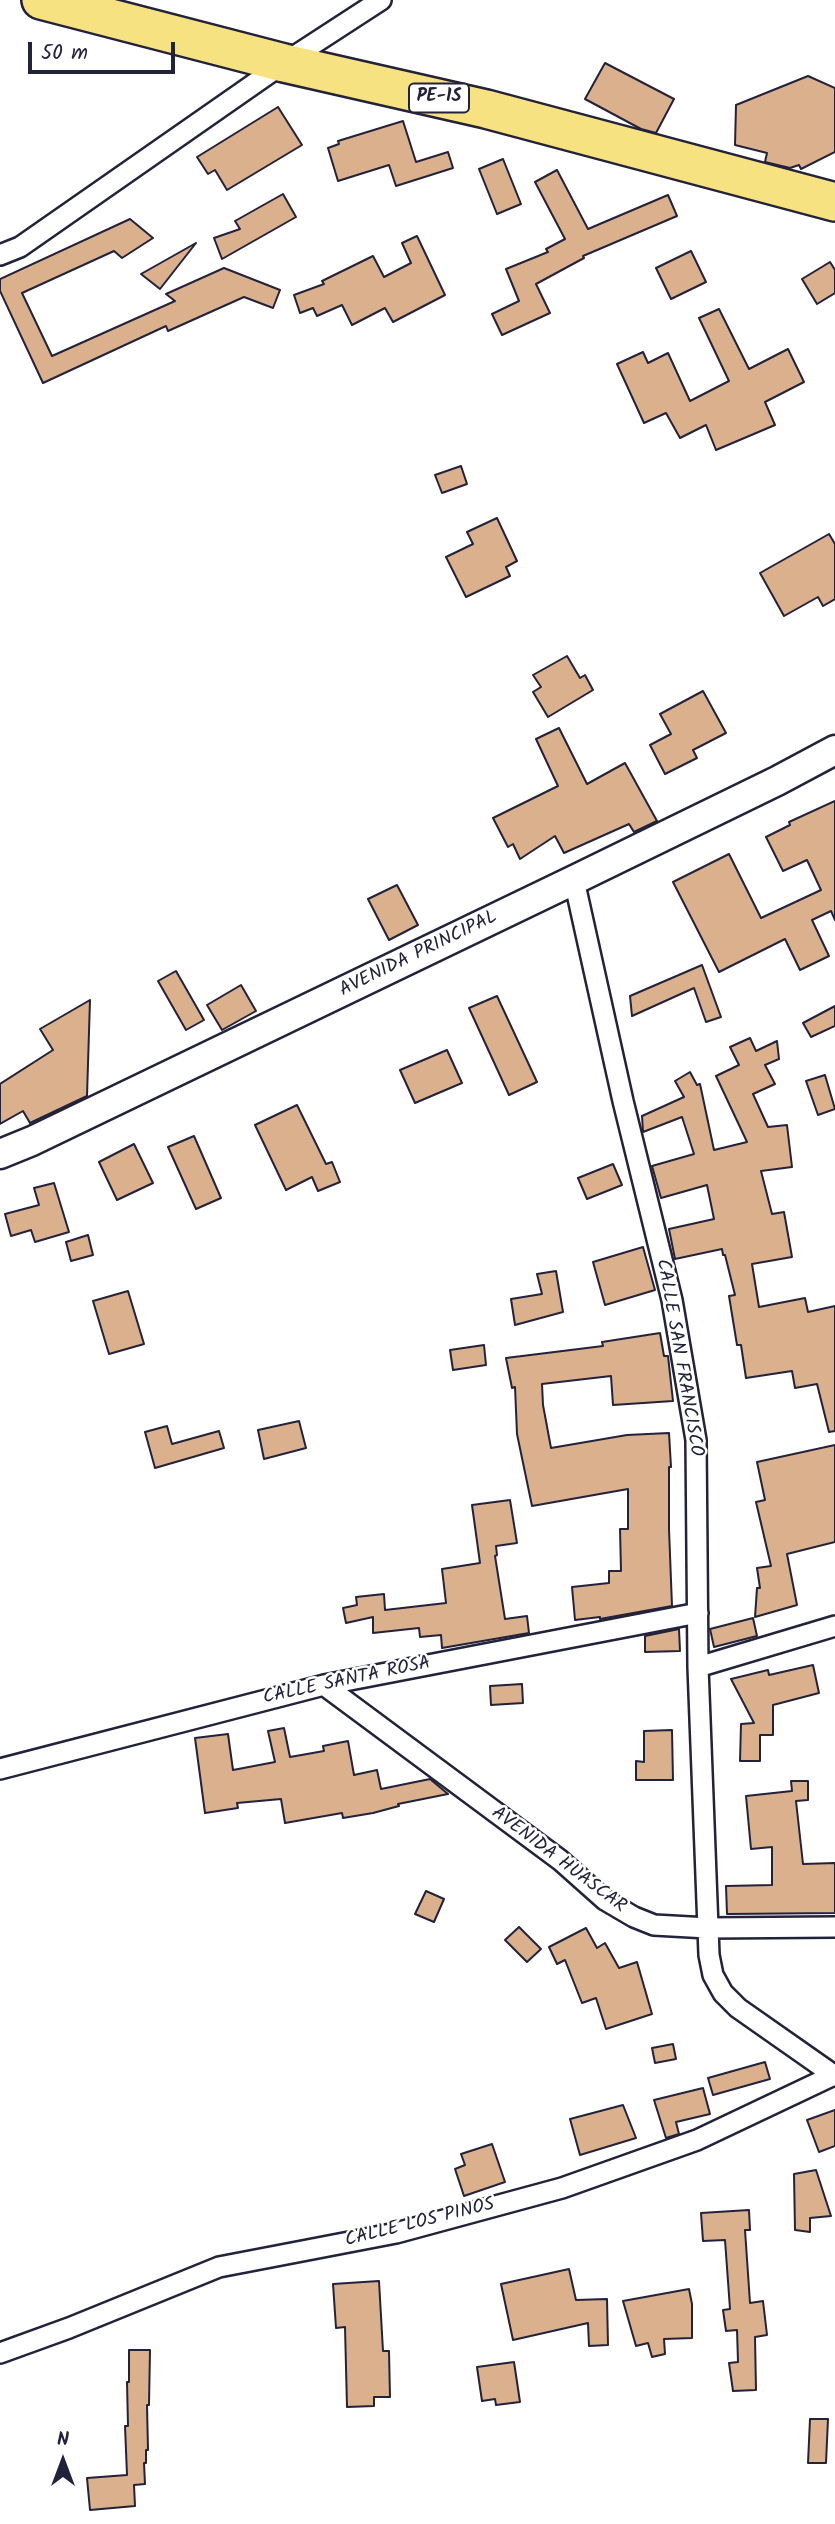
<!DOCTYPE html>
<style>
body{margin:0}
#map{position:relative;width:835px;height:2524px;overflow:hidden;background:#fff;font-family:Kalam,sans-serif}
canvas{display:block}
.north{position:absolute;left:28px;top:2426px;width:70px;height:70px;-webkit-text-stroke:5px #fff;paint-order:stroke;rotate:0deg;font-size:19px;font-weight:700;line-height:28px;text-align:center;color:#22223b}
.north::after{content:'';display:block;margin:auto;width:24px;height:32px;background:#22223b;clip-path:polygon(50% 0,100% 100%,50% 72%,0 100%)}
.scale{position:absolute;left:28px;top:42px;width:147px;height:32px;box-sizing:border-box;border:4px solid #22223b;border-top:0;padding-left:9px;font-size:21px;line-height:24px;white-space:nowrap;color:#22223b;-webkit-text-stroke:5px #fff;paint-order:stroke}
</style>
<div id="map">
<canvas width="835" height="2524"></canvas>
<div class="north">N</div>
<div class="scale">50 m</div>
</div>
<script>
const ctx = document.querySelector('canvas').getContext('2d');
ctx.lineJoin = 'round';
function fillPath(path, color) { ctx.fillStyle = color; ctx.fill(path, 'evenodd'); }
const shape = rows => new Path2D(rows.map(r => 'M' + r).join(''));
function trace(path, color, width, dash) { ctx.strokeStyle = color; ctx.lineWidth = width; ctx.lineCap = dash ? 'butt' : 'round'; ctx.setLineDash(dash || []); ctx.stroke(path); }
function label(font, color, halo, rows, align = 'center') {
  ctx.font = font + ' Kalam,sans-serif'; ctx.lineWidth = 5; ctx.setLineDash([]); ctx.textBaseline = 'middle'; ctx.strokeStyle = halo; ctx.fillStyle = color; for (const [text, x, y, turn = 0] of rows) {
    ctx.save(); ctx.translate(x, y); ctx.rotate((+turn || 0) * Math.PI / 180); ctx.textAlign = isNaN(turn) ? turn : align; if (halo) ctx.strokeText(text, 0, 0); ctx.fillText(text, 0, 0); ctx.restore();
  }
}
const building = shape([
 [605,63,674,99,656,133,641,129,585,99,605,63],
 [808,76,835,88,835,152,801,169,799,165,790,168,765,162,767,153,735,145,736,105,808,76],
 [278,107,302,145,227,190,215,170,208,174,197,157,278,107],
 [403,121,416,162,448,152,453,168,396,186,389,165,338,181,328,148,339,144,338,141,403,121],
 [503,159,521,204,497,214,479,169,503,159],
 [557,170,588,229,668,195,677,216,583,256,584,258,536,284,550,313,502,335,492,314,519,301,506,269,548,252,546,249,565,239,535,182,557,170],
 [283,194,296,217,222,259,214,238,240,229,235,221,283,194],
 [130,219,153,238,122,258,114,251,22,293,52,356,175,301,166,294,224,268,280,290,273,308,244,297,168,331,166,326,43,383,0,291,0,279,130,219],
 [417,236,445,295,393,322,385,308,352,325,342,305,317,316,313,308,300,313,294,295,324,284,322,281,373,256,384,277,411,263,402,243,417,236],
 [196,243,160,289,141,274,196,243],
 [691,251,706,282,671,299,656,268,691,251],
 [830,262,835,270,835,293,817,304,802,279,830,262],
 [719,309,749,369,788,349,804,382,765,402,775,425,716,450,706,425,680,438,666,413,644,423,617,364,643,352,648,363,668,353,690,401,729,381,699,318,719,309],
 [461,466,467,484,442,493,435,475,461,466],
 [497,518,517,561,506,567,510,576,466,597,446,557,473,544,467,532,497,518],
 [829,534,835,544,835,599,823,606,818,597,784,616,760,573,829,534],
 [567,656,580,678,585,675,593,690,548,717,533,692,541,687,533,675,567,656],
 [703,691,726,733,693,750,697,758,665,774,650,745,671,734,660,714,703,691],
 [559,728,587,784,625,763,657,821,634,832,629,824,564,853,555,836,520,859,513,844,508,847,493,818,558,786,536,739,559,728],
 [835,801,835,920,831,911,812,920,829,956,800,970,785,939,719,972,673,882,729,854,761,918,821,890,807,860,783,871,766,837,790,825,789,822,835,801],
 [397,885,418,925,389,940,368,899,397,885],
 [702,965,721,1017,706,1022,694,988,632,1016,630,996,702,965],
 [176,971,204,1020,186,1030,158,981,176,971],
 [241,985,256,1011,222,1030,207,1005,241,985],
 [497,996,537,1082,509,1095,469,1008,497,996],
 [90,1000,87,1096,30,1123,23,1111,0,1124,0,1084,53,1050,40,1029,90,1000],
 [835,1006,835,1026,811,1037,803,1023,835,1006],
 [750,1038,756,1051,777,1041,779,1059,765,1065,775,1084,753,1094,768,1127,787,1125,792,1167,761,1171,772,1214,784,1212,792,1257,752,1264,759,1307,805,1298,808,1312,835,1306,835,1431,829,1432,817,1384,795,1388,792,1371,746,1378,741,1345,737,1345,729,1296,735,1295,725,1255,723,1255,722,1249,675,1259,669,1229,714,1219,707,1185,661,1198,652,1166,694,1154,682,1117,643,1132,642,1116,684,1097,675,1081,690,1072,697,1085,700,1084,714,1150,747,1142,716,1076,739,1065,730,1047,750,1038],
 [447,1050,462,1083,415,1103,400,1070,447,1050],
 [825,1075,835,1109,818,1115,806,1081,825,1075],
 [297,1105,326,1164,332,1162,340,1182,318,1191,312,1177,286,1190,255,1125,297,1105],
 [194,1136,221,1198,196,1209,168,1147,194,1136],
 [134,1144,153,1183,117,1200,99,1162,134,1144],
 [613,1164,622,1185,587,1199,578,1178,613,1164],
 [54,1183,69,1232,35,1242,31,1230,11,1236,5,1214,39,1205,34,1188,54,1183],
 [88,1235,93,1255,71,1261,66,1242,88,1235],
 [643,1247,655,1290,605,1305,593,1262,643,1247],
 [556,1271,563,1312,515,1325,511,1299,542,1294,537,1274,556,1271],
 [128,1291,144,1344,109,1354,93,1301,128,1291],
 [660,1333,664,1356,668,1356,673,1401,613,1405,611,1376,542,1384,543,1405,551,1448,627,1435,669,1433,671,1467,669,1467,669,1529,672,1606,600,1619,600,1617,575,1620,572,1587,609,1583,609,1571,621,1571,620,1529,628,1529,628,1489,532,1506,517,1434,515,1387,512,1388,506,1358,603,1346,602,1342,660,1333],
 [484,1345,486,1365,453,1370,450,1350,484,1345],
 [299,1421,306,1448,264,1459,258,1430,299,1421],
 [167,1426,172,1444,219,1431,224,1448,155,1468,145,1432,167,1426],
 [835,1445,835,1542,787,1554,797,1605,755,1617,757,1588,760,1588,757,1568,771,1566,756,1502,765,1500,757,1462,835,1445],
 [510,1500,517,1543,496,1546,497,1555,495,1556,505,1619,527,1616,529,1633,442,1648,441,1635,420,1637,419,1628,373,1633,373,1617,346,1623,343,1608,357,1605,356,1597,384,1594,385,1610,446,1603,442,1569,480,1563,472,1505,510,1500],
 [753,1618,757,1636,714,1647,710,1629,753,1618],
 [679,1629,680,1651,645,1652,645,1636,679,1629],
 [813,1665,819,1693,773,1705,773,1735,760,1735,760,1761,740,1761,741,1724,754,1723,731,1679,768,1670,769,1675,813,1665],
 [522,1684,523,1703,491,1705,490,1686,522,1684],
 [284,1728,290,1757,324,1751,323,1746,348,1741,354,1775,377,1770,381,1789,430,1779,448,1794,398,1804,399,1806,373,1813,343,1818,342,1813,285,1823,281,1799,237,1803,238,1808,205,1813,195,1738,228,1734,233,1770,275,1762,268,1731,284,1728],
 [672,1730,673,1780,636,1780,636,1761,644,1762,644,1731,672,1730],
 [791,1781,808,1781,808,1800,796,1801,803,1864,835,1863,835,1913,727,1914,726,1886,772,1885,772,1847,751,1849,746,1796,792,1791,791,1781],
 [426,1891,444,1899,434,1922,415,1914,426,1891],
 [519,1927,541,1949,527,1962,505,1940,519,1927],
 [586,1928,597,1948,605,1943,619,1968,637,1962,652,2014,606,2029,596,1998,582,2003,565,1960,557,1964,549,1947,586,1928],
 [673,2044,676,2059,655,2063,652,2048,673,2044],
 [765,2062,770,2079,713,2095,708,2078,765,2062],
 [703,2088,710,2114,676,2122,679,2134,666,2138,654,2100,703,2088],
 [623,2105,636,2138,580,2155,570,2119,623,2105],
 [835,2110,835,2146,819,2152,807,2120,835,2110],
 [492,2144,505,2182,464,2196,455,2169,465,2165,461,2154,492,2144],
 [816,2170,831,2216,810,2218,810,2232,795,2230,794,2174,816,2170],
 [749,2210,750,2230,745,2230,750,2303,763,2301,767,2335,755,2337,756,2390,733,2391,729,2363,738,2362,737,2330,726,2331,723,2310,730,2309,725,2240,703,2241,701,2213,749,2210],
 [569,2269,576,2300,607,2299,608,2345,589,2346,588,2323,513,2340,501,2284,569,2269],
 [379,2281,383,2351,389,2351,390,2397,374,2397,374,2406,347,2407,345,2327,336,2328,333,2284,379,2281],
 [689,2289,692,2304,692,2338,664,2339,665,2354,652,2357,648,2343,636,2346,623,2301,689,2289],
 [129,2350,150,2350,149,2405,147,2405,148,2450,146,2450,146,2463,144,2463,145,2484,134,2485,135,2506,90,2510,87,2478,127,2475,125,2426,128,2426,127,2382,129,2382,129,2350],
 [514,2362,520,2402,496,2405,495,2399,482,2401,477,2367,514,2362],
 [810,2419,828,2419,826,2463,808,2463,810,2419]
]);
const street = shape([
 [0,255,20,247,284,63,381,0],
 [574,880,623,1101,672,1300,696,1440,698,1667,708,1928,835,1927],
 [698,1667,835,1626],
 [324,1685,560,1860,605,1900,634,1917,654,1925,708,1928,709,1955,713,1975,723,1993,738,2008,835,2076],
 [0,1769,324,1685,698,1613],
 [0,2353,69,2328,219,2267,396,2233,562,2188,697,2140,834,2075]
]);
const secondary = shape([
 [0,1154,32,1141,574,880,777,781,835,750]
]);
const highway = shape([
 [41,0,284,63,486,109,835,202]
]);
const shields = [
 [439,98,60]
];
const shieldNames = [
 ["PE-1S",439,98]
];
const streetNames = [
 ["AVENIDA PRINCIPAL",419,955,-26],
 ["CALLE SAN FRANCISCO",678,1358,80],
 ["CALLE SANTA ROSA",347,1682,-12],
 ["AVENIDA HUASCAR",558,1861,37],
 ["CALLE LOS PINOS",420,2224,-14]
];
fillPath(building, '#dbb08c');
trace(building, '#22223b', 2);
trace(street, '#22223b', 24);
trace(secondary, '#22223b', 33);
trace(highway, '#22223b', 42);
trace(street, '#fff', 19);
trace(secondary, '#fff', 28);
trace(highway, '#f7e281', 37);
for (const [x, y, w] of shields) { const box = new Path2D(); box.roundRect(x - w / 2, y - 14.5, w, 29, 5); ctx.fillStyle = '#fff'; ctx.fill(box); trace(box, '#22223b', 2); }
label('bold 18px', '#22223b', null, shieldNames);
label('19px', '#22223b', '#fff', streetNames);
</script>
